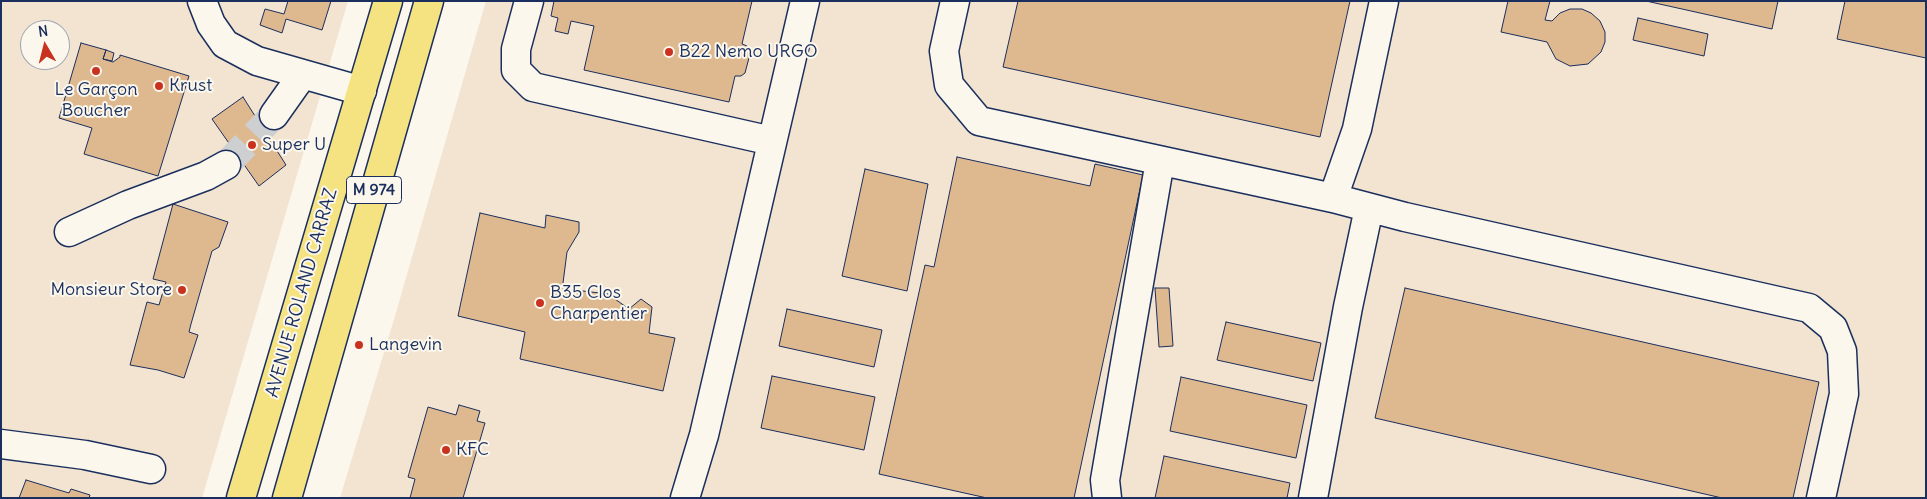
<!DOCTYPE html>
<meta charset="utf-8">
<style>
body{margin:0}
#map{position:relative;width:1927px;height:499px;overflow:hidden;background:#fbf7ec;font-family:Delius,sans-serif}
canvas{display:block}
.frame{position:absolute;inset:0;border:2px solid #1b2f5e;pointer-events:none}
.north{position:absolute;left:20px;top:20px;width:50px;height:50px;box-sizing:border-box;background:#fbf7ec;border:1px solid #a1a7b3;border-radius:50%;rotate:352deg;font-size:14px;font-weight:700;line-height:20px;text-align:center;color:#1b2f5e}
.north::after{content:'';display:block;margin:auto;width:18px;height:22px;background:#c8321e;clip-path:polygon(50% 0,100% 100%,50% 72%,0 100%)}
</style>
<div id="map">
<canvas width="1927" height="499"></canvas>
<div class="frame"></div>
<div class="north">N</div>
</div>
<script>
const ctx = document.querySelector('canvas').getContext('2d');
ctx.lineJoin = 'round';
function fillPath(path, color) { ctx.fillStyle = color; ctx.fill(path, 'evenodd'); }
const shape = rows => new Path2D(rows.map(r => 'M' + r).join(''));
function trace(path, color, width, dash) { ctx.strokeStyle = color; ctx.lineWidth = width; ctx.lineCap = dash ? 'butt' : 'round'; ctx.setLineDash(dash || []); ctx.stroke(path); }
function label(font, color, halo, rows, align = 'center') {
  ctx.font = font + ' Delius,sans-serif'; ctx.lineWidth = 4; ctx.setLineDash([]); ctx.textBaseline = 'middle'; ctx.strokeStyle = halo; ctx.fillStyle = color; for (const [text, x, y, turn = 0] of rows) {
    ctx.save(); ctx.translate(x, y); ctx.rotate((+turn || 0) * Math.PI / 180); ctx.textAlign = isNaN(turn) ? turn : align; if (halo) ctx.strokeText(text, 0, 0); ctx.fillText(text, 0, 0); ctx.restore();
  }
}
const built = shape([
 [1,1,348,1,202,498,1,498],
 [30,30,60,30,60,60,30,60],
 [486,1,1926,1,1926,498,340,498,395,316]
]);
const building = shape([
 [288,1,331,1,322,30,286,19,282,33,260,25,265,9,284,14,288,1],
 [554,1,752,1,742,44,747,46,750,54,745,73,741,76,735,76,729,102,584,70,594,26,571,21,568,34,555,31,558,18,551,16,554,1],
 [1018,1,1350,1,1320,137,1003,67,1018,1],
 [1508,1,1550,1,1545,20,1552,21,1560,13,1570,9,1582,9,1591,13,1600,21,1605,32,1605,42,1601,52,1588,64,1570,66,1556,59,1547,42,1501,32,1508,1],
 [1646,1,1778,1,1772,29,1646,1],
 [1845,1,1926,1,1926,58,1837,39,1845,1],
 [1638,18,1708,34,1704,56,1633,40,1638,18],
 [81,43,106,50,103,59,113,62,120,57,120,55,189,76,158,176,84,154,92,128,59,118,81,43],
 [106,50,114,53,112,61,103,59,106,50],
 [243,97,286,165,259,186,212,119,243,97],
 [957,157,1090,186,1095,164,1143,175,1074,498,987,498,879,474,925,265,934,267,957,157],
 [865,169,928,184,907,291,842,276,865,169],
 [173,204,228,222,219,247,212,251,191,324,189,332,198,335,184,378,158,370,130,365,147,302,159,305,166,282,153,279,173,204],
 [480,213,545,228,546,215,579,222,579,232,567,252,563,283,572,293,583,291,608,294,629,309,641,299,652,307,649,333,675,338,663,391,520,359,525,332,458,316,480,213],
 [1155,288,1169,288,1173,346,1159,347,1155,288],
 [1405,288,1819,382,1793,498,1722,498,1375,418,1405,288],
 [787,309,882,330,874,367,779,346,787,309],
 [1226,322,1321,343,1313,381,1217,360,1226,322],
 [772,376,875,397,864,450,761,428,772,376],
 [1181,377,1307,405,1296,458,1170,431,1181,377],
 [459,405,480,411,477,421,485,423,463,498,410,498,415,479,408,477,428,407,456,415,459,405],
 [1164,456,1290,483,1287,498,1155,498,1164,456],
 [26,480,69,493,71,489,90,495,89,498,19,498,26,480]
]);
const minorTunnel = shape([
 [226,165,274,115]
]);
const minor = shape([
 [202,1,211,24,225,44,257,61,362,91],
 [529,1,516,49,516,70,533,87,772,141],
 [955,1,944,51,949,85,979,121,1333,198,1405,217,1809,308,1833,328,1842,351,1844,394,1821,498],
 [274,115,303,74],
 [1333,198,1357,129,1384,1],
 [69,232,128,205,206,176,226,165],
 [1,444,85,455,151,469],
 [685,498,704,435,805,1],
 [1107,498,1105,480,1160,161],
 [1313,498,1348,307,1369,208]
]);
const major = shape([
 [241,498,388,1],
 [287,498,429,1]
]);
const markers = [
 [669,52,5,"#c8321e"],
 [96,71,5,"#c8321e"],
 [159,86,5,"#c8321e"],
 [252,145,5,"#c8321e"],
 [182,290,5,"#c8321e"],
 [540,303,5,"#c8321e"],
 [359,345,5,"#c8321e"],
 [446,450,5,"#c8321e"]
];
const shields = [
 [374,190,55]
];
const shieldNames = [
 ["M 974",374,190]
];
const poiNames = [
 ["B22 Nemo URGO",679,52],
 ["Krust",169,86],
 ["Le Garçon",96,90,"center"],
 ["Boucher",96,111,"center"],
 ["Super U",262,145],
 ["Monsieur Store",172,290,"right"],
 ["B35 Clos",550,293],
 ["Charpentier",550,314],
 ["Langevin",369,345],
 ["KFC",456,450]
];
const streetNames = [
 ["AVENUE ROLAND CARRAZ",302,293,-74]
];
fillPath(built, '#f2e4d0');
fillPath(building, '#deb88f');
trace(building, '#1b2f5e', 1);
trace(minorTunnel, '#cecfd0', 28, [28, 14]);
trace(minor, '#1b2f5e', 31);
trace(major, '#1b2f5e', 31);
trace(minor, '#fbf7ec', 28);
trace(major, '#f5e382', 28);
for (const [x, y, r, color] of markers) { const dot = new Path2D(); dot.arc(x, y, r, 0, 2 * Math.PI); ctx.fillStyle = color; ctx.fill(dot); trace(dot, '#fbf7ec', 2); }
for (const [x, y, w] of shields) { const box = new Path2D(); box.roundRect(x - w / 2, y - 13.5, w, 27, 4); ctx.fillStyle = '#fbf7ec'; ctx.fill(box); trace(box, '#1b2f5e', 1); }
label('bold 16px', '#1b2f5e', null, shieldNames);
label('18px', '#1b2f5e', '#fbf7ec', poiNames, 'left');
label('18px', '#1b2f5e', '#fbf7ec', streetNames);
</script>
